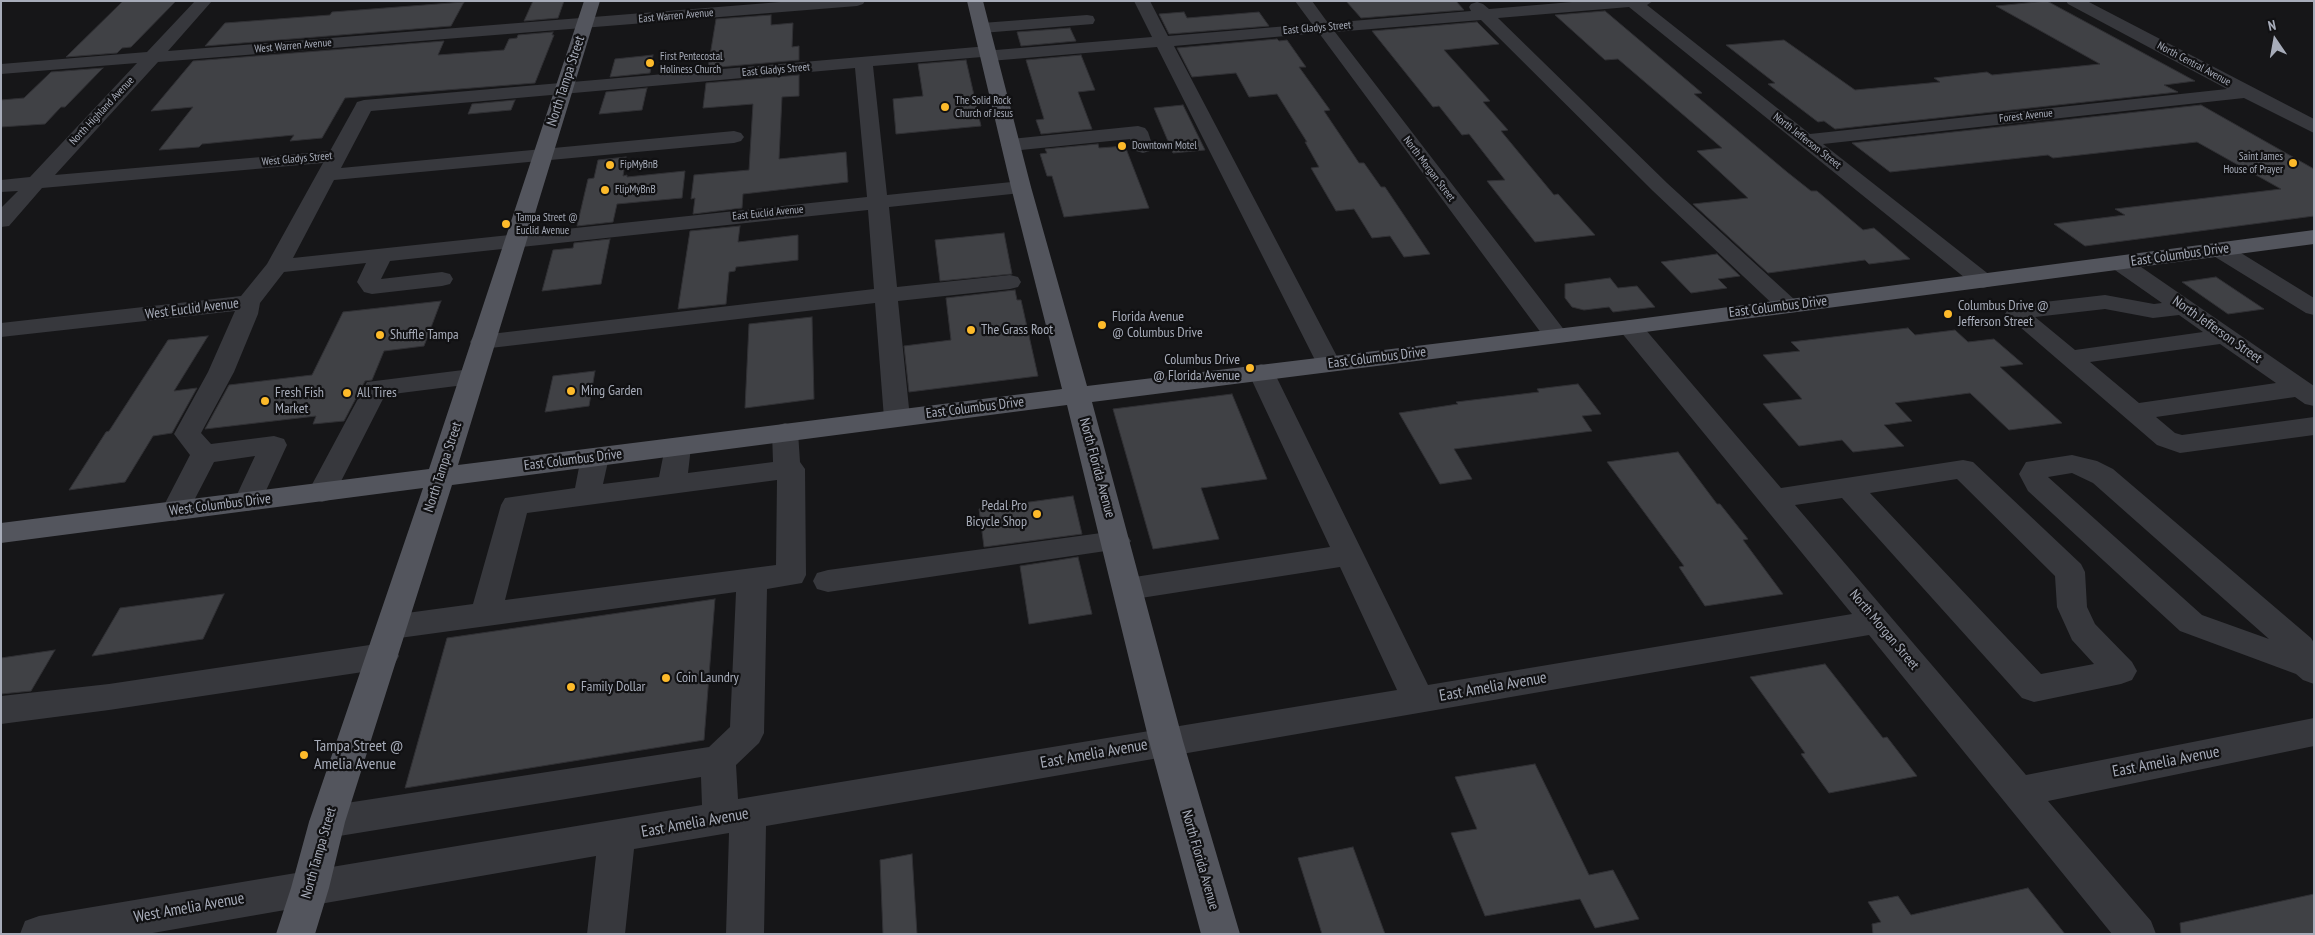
<!DOCTYPE html>
<style>
body{margin:0}
#map{position:relative;width:2315px;height:935px;overflow:hidden;background:#161618;font-family:"PT Sans Narrow",sans-serif}
canvas{display:block}
.frame{position:absolute;inset:0;border:2px solid #a7acb9;pointer-events:none}
.north{position:absolute;left:2250px;top:15px;width:50px;height:50px;-webkit-text-stroke:4px #111113;paint-order:stroke;rotate:348deg;font-size:14px;font-weight:700;line-height:20px;text-align:center;color:#a7acb9}
.north::after{content:'';display:block;margin:auto;width:18px;height:22px;background:#a7acb9;clip-path:polygon(50% 0,100% 100%,50% 72%,0 100%)}
</style>
<div id="map">
<canvas width="2315" height="935"></canvas>
<div class="frame"></div>
<div class="north">N</div>
</div>
<script>
const ctx = document.querySelector('canvas').getContext('2d');
ctx.lineJoin = 'round';
function fillPath(path, color) { ctx.fillStyle = color; ctx.fill(path, 'evenodd'); }
const shape = rows => new Path2D(rows.map(r => 'M' + r).join(''));
function trace(path, color, width, dash) { ctx.strokeStyle = color; ctx.lineWidth = width; ctx.lineCap = dash ? 'butt' : 'round'; ctx.setLineDash(dash || []); ctx.stroke(path); }
function label(font, color, halo, rows, align = 'center') {
  ctx.font = font + ' "PT Sans Narrow",sans-serif'; ctx.lineWidth = 4.5; ctx.setLineDash([]); ctx.textBaseline = 'middle'; ctx.strokeStyle = halo; ctx.fillStyle = color; for (const [text, x, y, turn = 0] of rows) {
    ctx.save(); ctx.translate(x, y); ctx.rotate((+turn || 0) * Math.PI / 180); ctx.textAlign = isNaN(turn) ? turn : align; if (halo) ctx.strokeText(text, 0, 0); ctx.fillText(text, 0, 0); ctx.restore();
  }
}
const building = shape([
 [123,1,176,1,131,47,122,48,117,53,66,57,123,1],
 [533,1,564,1,558,18,524,21,533,1],
 [1346,1,1456,1,1464,10,1361,18,1346,1],
 [2047,1,2195,81,2164,85,2178,92,1835,129,1824,121,1818,122,1768,84,1775,83,1726,45,1784,40,1855,90,1940,82,1934,78,1987,72,1992,75,2100,64,1996,6,2047,1],
 [464,2,451,26,205,46,225,23,330,15,332,12,464,2],
 [1605,11,1702,93,1694,94,1787,172,1811,191,1817,191,1863,230,1874,228,1910,259,1869,264,1865,260,1768,273,1693,204,1748,198,1697,151,1722,148,1618,59,1605,60,1555,15,1605,11],
 [1184,12,1187,18,1259,12,1269,26,1169,34,1159,14,1184,12],
 [771,15,771,25,793,23,792,47,799,46,799,60,708,68,716,19,771,15],
 [1477,22,1499,44,1444,50,1490,101,1483,102,1508,130,1501,131,1554,195,1558,194,1595,235,1535,242,1487,181,1505,180,1469,134,1462,135,1439,106,1433,107,1372,31,1477,22],
 [1070,28,1076,41,1021,46,1017,32,1070,28],
 [553,32,552,35,554,35,535,83,345,98,322,138,290,141,294,135,202,144,199,147,159,150,193,107,151,111,193,61,444,41,438,55,504,50,509,39,517,38,518,35,553,32],
 [1277,39,1279,41,1287,40,1306,67,1299,67,1330,110,1324,111,1359,163,1364,163,1381,187,1385,187,1430,254,1404,257,1390,236,1372,238,1354,209,1336,211,1311,168,1319,167,1305,142,1307,142,1277,94,1249,97,1236,73,1192,77,1177,48,1277,39],
 [653,55,650,73,610,77,615,59,653,55],
 [1081,55,1095,90,1078,92,1092,129,1041,134,1036,120,1044,119,1026,60,1081,55],
 [966,60,981,126,896,134,893,99,923,96,918,64,966,60],
 [103,68,65,107,61,107,45,124,1,127,1,100,24,98,51,72,103,68],
 [799,75,799,96,782,97,779,159,846,152,848,182,743,194,742,208,693,214,695,198,691,199,694,175,749,170,753,104,703,108,706,83,799,75],
 [647,88,642,110,599,114,606,92,647,88],
 [515,100,511,110,468,114,472,104,515,100],
 [1183,105,1205,150,1173,153,1154,108,1183,105],
 [2201,105,2314,169,2314,216,2085,246,2054,224,2125,215,2115,209,2281,189,2197,142,2053,158,2048,155,1890,172,1852,143,2201,105],
 [1098,144,1099,148,1125,146,1149,208,1064,217,1052,176,1047,176,1040,154,1047,153,1045,149,1098,144],
 [626,157,623,176,627,175,627,177,685,171,682,198,617,204,613,222,577,226,588,179,594,178,598,160,626,157],
 [740,226,738,242,798,235,798,260,736,267,735,271,729,272,726,304,678,309,690,231,740,226],
 [1004,233,1012,274,940,281,935,240,1004,233],
 [610,239,601,284,542,291,553,250,573,248,574,243,610,239],
 [1717,254,1740,276,1718,279,1727,288,1691,293,1661,262,1717,254],
 [2216,277,2264,309,2228,314,2182,282,2216,277],
 [1610,278,1618,288,1637,286,1655,307,1613,312,1609,307,1584,310,1572,307,1565,298,1565,284,1610,278],
 [1015,290,1017,300,1021,300,1038,376,909,392,904,346,951,340,946,298,1015,290],
 [441,301,424,346,384,351,372,380,365,381,344,421,313,424,316,416,205,429,229,385,312,375,343,312,441,301],
 [812,317,814,399,745,408,749,324,812,317],
 [1908,328,1915,335,1955,330,1968,342,1994,339,2023,364,2000,367,2062,423,2009,430,1970,393,1895,403,1912,421,1884,425,1904,446,1853,452,1842,440,1799,446,1763,404,1802,399,1763,355,1800,351,1791,342,1908,328],
 [208,336,174,391,197,388,172,433,153,436,125,482,69,490,106,432,109,431,168,340,208,336],
 [595,371,589,406,545,412,553,376,595,371],
 [1578,384,1601,414,1582,416,1592,431,1454,449,1472,479,1440,484,1399,413,1458,404,1456,402,1539,392,1537,389,1578,384],
 [1232,394,1267,479,1201,488,1219,539,1153,549,1113,409,1232,394],
 [1678,452,1717,504,1720,504,1748,539,1743,540,1783,594,1705,606,1679,567,1684,566,1607,462,1678,452],
 [1073,496,1082,534,984,547,979,509,1073,496],
 [1078,557,1092,614,1029,624,1020,566,1078,557],
 [224,594,203,639,92,656,120,608,224,594],
 [715,599,704,740,405,788,447,638,715,599],
 [55,650,31,691,1,694,1,658,55,650],
 [1825,664,1883,738,1887,737,1917,776,1829,793,1801,754,1805,753,1750,677,1825,664],
 [1535,764,1589,875,1613,870,1639,919,1595,928,1580,899,1485,916,1451,833,1477,829,1455,777,1535,764],
 [1353,847,1385,934,1322,934,1298,858,1353,847],
 [912,854,917,934,883,934,880,860,912,854],
 [2028,888,2065,934,1873,934,1872,924,1881,922,1868,902,1898,896,1911,915,2028,888],
 [2314,894,2314,934,2181,934,2180,923,2314,894]
]);
const minor = shape([
 [195,1,212,1,168,51,793,1,865,1,863,4,857,6,158,62,55,175,330,151,355,106,357,102,364,100,988,46,996,50,1152,37,1134,1,1150,1,1168,36,1312,24,1295,1,1312,1,1328,23,1471,11,1469,7,1471,4,1477,2,1483,4,1489,9,1584,1,1653,1,1647,5,1810,134,2227,89,2068,4,2066,1,2087,1,2314,119,2314,133,2244,98,1823,144,1991,276,1994,281,1991,286,1983,288,1975,286,1629,7,1498,18,1667,183,1796,301,1800,306,1796,311,1788,313,1780,311,1653,191,1481,20,1335,32,1565,331,1568,336,1565,341,1556,343,1547,341,1319,33,1174,46,1341,364,1338,369,1329,372,1320,369,1317,364,1157,47,990,61,982,57,873,66,887,195,1021,181,1028,183,1031,187,1028,191,1021,193,889,207,897,287,1010,275,1018,277,1021,282,1018,287,1010,289,898,301,910,418,906,424,897,426,888,424,884,418,875,303,482,349,473,347,470,342,473,337,482,335,874,289,868,210,390,261,381,279,442,272,450,274,453,279,450,284,442,286,372,294,364,292,357,282,366,263,284,272,260,303,258,314,234,372,201,433,211,444,274,436,284,439,287,445,258,508,248,511,238,508,234,501,255,456,214,462,185,518,175,521,165,518,161,511,190,455,174,434,208,372,235,311,1,337,1,323,241,296,267,264,323,163,42,188,9,226,1,227,1,208,18,191,1,192,1,180,30,177,137,63,1,74,1,64,147,52,195,1],
 [855,68,867,197,293,258,334,180,734,143,741,141,744,137,741,133,734,131,341,168,371,111,855,68],
 [1087,15,1093,16,1095,20,1093,24,982,33,976,32,974,28,976,24,982,23,1087,15],
 [1138,126,1145,128,1148,132,1153,147,1150,151,1143,153,1136,151,1130,139,1011,151,1004,149,1001,145,1004,141,1011,139,1138,126],
 [2220,243,2228,245,2314,298,2314,315,2306,313,2212,255,2209,250,2212,245,2220,243],
 [2120,256,2128,258,2314,386,2314,406,2305,404,2295,397,2156,417,2175,433,2182,435,2314,417,2314,435,2180,453,2157,445,2005,314,2010,307,2018,305,2105,295,2154,304,2162,303,2112,268,2109,263,2112,258,2120,256],
 [2105,309,2153,318,2179,315,2203,332,2075,350,2035,317,2105,309],
 [2220,344,2276,383,2139,403,2090,362,2220,344],
 [1630,320,1639,322,1781,488,1963,460,1973,462,2081,564,2085,572,2087,607,2095,624,2132,662,2137,671,2132,680,2121,684,2034,702,2022,698,1842,498,1795,505,2026,775,2314,718,2314,746,2048,801,2151,921,2156,934,2112,934,1869,635,766,826,764,934,726,934,729,833,634,849,625,934,587,934,596,856,147,934,20,934,25,921,39,916,702,805,701,777,327,838,314,833,309,822,314,811,327,806,709,747,730,727,736,592,392,639,381,635,376,627,381,619,392,615,473,604,501,505,505,498,575,488,581,457,585,451,595,448,605,451,609,457,603,484,659,477,665,447,668,441,678,438,688,441,691,447,688,473,773,462,772,432,776,426,785,423,794,426,798,432,800,462,805,469,806,575,802,583,767,589,764,733,759,743,736,765,738,799,1397,690,1340,567,1128,600,1117,597,1113,589,1117,581,1128,578,1330,547,1248,372,1252,367,1261,364,1270,367,1274,372,1428,685,1852,614,1621,332,1618,327,1621,322,1630,320],
 [1957,479,2055,576,2057,607,2072,640,2094,664,2041,674,1870,493,1957,479],
 [777,480,776,565,505,600,527,513,777,480],
 [471,369,480,371,484,377,480,383,385,395,332,499,322,502,312,499,308,492,367,382,471,369],
 [2072,455,2097,461,2113,469,2311,638,2314,643,2314,684,2303,680,2296,674,2180,631,2028,491,2019,474,2026,462,2072,455],
 [2072,473,2093,483,2269,639,2202,615,2048,477,2072,473],
 [1116,531,1126,534,1131,541,1126,548,828,592,817,589,813,581,817,573,828,570,1116,531],
 [383,643,394,647,399,656,394,665,383,669,109,710,1,724,1,696,109,684,383,643]
]);
const major = shape([
 [584,1,600,1,458,465,1062,389,1011,187,967,1,983,1,1031,187,1087,386,1630,320,2314,230,2314,244,1630,334,1092,402,1183,741,1240,934,1201,934,1149,741,1067,405,452,485,345,822,329,888,315,934,276,934,291,888,309,822,423,488,1,543,1,523,429,469,584,1]
]);
const markers = [
 [650,63,5,"#fdba2a"],
 [945,107,5,"#fdba2a"],
 [1122,146,5,"#fdba2a"],
 [2293,163,5,"#fdba2a"],
 [610,165,5,"#fdba2a"],
 [605,190,5,"#fdba2a"],
 [506,224,5,"#fdba2a"],
 [1948,314,5,"#fdba2a"],
 [1102,325,5,"#fdba2a"],
 [971,330,5,"#fdba2a"],
 [380,335,5,"#fdba2a"],
 [1250,368,5,"#fdba2a"],
 [571,391,5,"#fdba2a"],
 [347,393,5,"#fdba2a"],
 [265,401,5,"#fdba2a"],
 [1037,514,5,"#fdba2a"],
 [666,678,5,"#fdba2a"],
 [571,687,5,"#fdba2a"],
 [304,755,5,"#fdba2a"]
];
const farStreetnames = [
 ["East Warren Avenue",676,16,-5],
 ["East Gladys Street",1317,28,-5],
 ["West Warren Avenue",293,46,-5],
 ["North Central Avenue",2194,64,28],
 ["East Gladys Street",776,70,-5],
 ["North Highland Avenue",102,111,-47],
 ["Forest Avenue",2026,116,-6],
 ["North Jefferson Street",1807,141,38],
 ["West Gladys Street",297,159,-5],
 ["North Morgan Street",1429,169,53],
 ["East Euclid Avenue",768,213,-6]
];
const farPoinames = [
 ["First Pentecostal",660,57],
 ["Holiness Church",660,70],
 ["The Solid Rock",955,101],
 ["Church of Jesus",955,114],
 ["Downtown Motel",1132,146],
 ["Saint James",2283,157,"right"],
 ["House of Prayer",2283,170,"right"],
 ["FipMyBnB",620,165],
 ["FlipMyBnB",615,190],
 ["Tampa Street @",516,218],
 ["Euclid Avenue",516,231]
];
const streetNames = [
 ["North Tampa Street",566,81,-72],
 ["East Columbus Drive",2180,255,-8],
 ["East Columbus Drive",1778,307,-7],
 ["West Euclid Avenue",192,309,-7],
 ["North Jefferson Street",2217,330,35],
 ["East Columbus Drive",1377,358,-7],
 ["East Columbus Drive",975,408,-7],
 ["East Columbus Drive",573,460,-7],
 ["North Tampa Street",443,467,-72],
 ["North Florida Avenue",1097,468,75],
 ["West Columbus Drive",220,505,-7],
 ["North Morgan Street",1884,630,50],
 ["North Tampa Street",319,853,-74],
 ["North Florida Avenue",1200,860,74]
];
const poiNames = [
 ["Columbus Drive @",1958,306],
 ["Jefferson Street",1958,322],
 ["Florida Avenue",1112,317],
 ["@ Columbus Drive",1112,333],
 ["The Grass Root",981,330],
 ["Shuffle Tampa",390,335],
 ["Columbus Drive",1240,360,"right"],
 ["@ Florida Avenue",1240,376,"right"],
 ["Ming Garden",581,391],
 ["Fresh Fish",275,393],
 ["Market",275,409],
 ["All Tires",357,393],
 ["Pedal Pro",1027,506,"right"],
 ["Bicycle Shop",1027,522,"right"],
 ["Coin Laundry",676,678],
 ["Family Dollar",581,687]
];
const nearStreetnames = [
 ["East Amelia Avenue",1493,687,-10],
 ["East Amelia Avenue",1094,754,-10],
 ["East Amelia Avenue",2166,762,-11],
 ["East Amelia Avenue",695,823,-10],
 ["West Amelia Avenue",189,908,-10]
];
const nearPoinames = [
 ["Tampa Street @",314,746],
 ["Amelia Avenue",314,764]
];
fillPath(building, '#404145');
trace(building, '#303034', 1);
fillPath(minor, '#37383d');
fillPath(major, '#53555d');
for (const [x, y, r, color] of markers) { const dot = new Path2D(); dot.arc(x, y, r, 0, 2 * Math.PI); ctx.fillStyle = color; ctx.fill(dot); trace(dot, '#111113', 2); }
label('11px', '#a7acb9', '#111113', farStreetnames);
label('11px', '#a7acb9', '#111113', farPoinames, 'left');
label('14px', '#a7acb9', '#111113', streetNames);
label('14px', '#a7acb9', '#111113', poiNames, 'left');
label('16px', '#a7acb9', '#111113', nearStreetnames);
label('16px', '#a7acb9', '#111113', nearPoinames, 'left');
</script>
